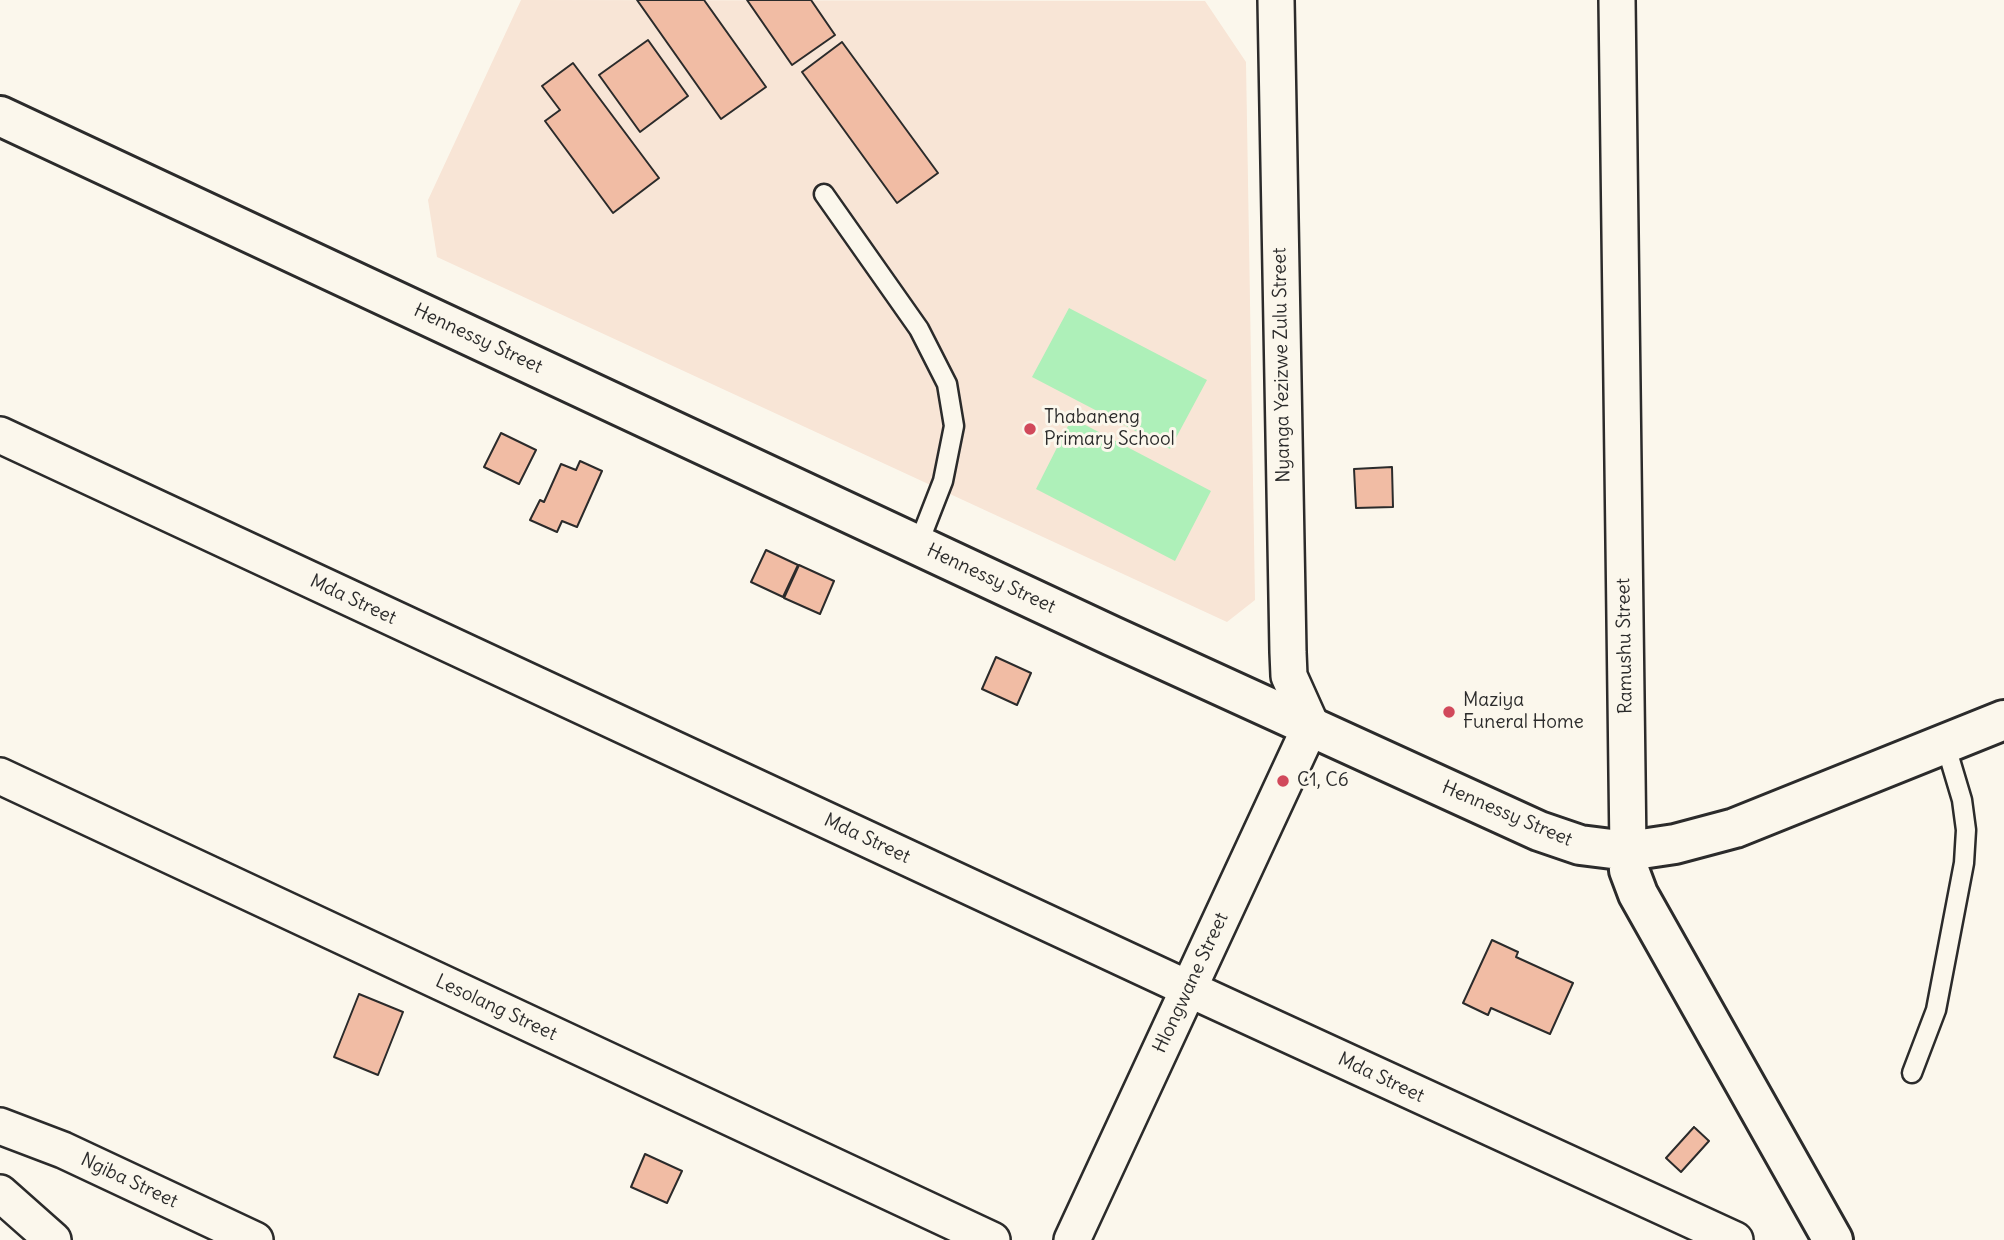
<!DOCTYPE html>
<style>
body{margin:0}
canvas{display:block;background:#fbf7ec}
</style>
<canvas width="2004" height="1240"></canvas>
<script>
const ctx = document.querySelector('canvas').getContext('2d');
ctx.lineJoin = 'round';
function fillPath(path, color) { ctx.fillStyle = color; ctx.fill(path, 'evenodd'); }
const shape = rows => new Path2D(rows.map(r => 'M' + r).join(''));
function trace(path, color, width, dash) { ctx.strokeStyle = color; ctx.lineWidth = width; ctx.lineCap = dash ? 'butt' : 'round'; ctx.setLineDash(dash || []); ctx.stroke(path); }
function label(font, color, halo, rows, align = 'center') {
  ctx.font = font + ' Delius,sans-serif'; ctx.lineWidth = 6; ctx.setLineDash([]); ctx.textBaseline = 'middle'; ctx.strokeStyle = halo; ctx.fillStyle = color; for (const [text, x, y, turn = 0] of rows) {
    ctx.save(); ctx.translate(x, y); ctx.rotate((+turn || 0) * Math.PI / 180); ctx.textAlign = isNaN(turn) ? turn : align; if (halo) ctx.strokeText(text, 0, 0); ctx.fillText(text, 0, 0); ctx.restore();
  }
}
const built = shape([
 [521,0,1205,1,1246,62,1255,600,1227,622,437,257,428,200]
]);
const green = shape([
 [1069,308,1207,380,1170,449,1032,377],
 [1072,418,1211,491,1175,561,1036,489]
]);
const building = shape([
 [637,0,704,0,766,87,721,119,637,0],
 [747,0,811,0,835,35,792,65,747,0],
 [648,40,688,96,640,132,599,75,648,40],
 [842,42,938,173,897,203,802,72,842,42],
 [573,63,659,178,613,213,545,121,560,110,542,86,573,63],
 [501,433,536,450,519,484,484,467,501,433],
 [580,461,602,471,577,527,562,521,557,532,530,520,540,500,544,502,561,464,576,470,580,461],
 [1392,467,1393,507,1356,508,1354,469,1392,467],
 [766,550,798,565,783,597,751,582,766,550],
 [799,565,834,581,820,614,784,598,799,565],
 [996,657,1031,673,1017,705,982,689,996,657],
 [1492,940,1518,952,1516,957,1573,983,1550,1034,1491,1008,1488,1015,1463,1003,1492,940],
 [359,994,403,1012,378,1075,334,1057,359,994],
 [1694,1127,1709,1141,1681,1172,1666,1158,1694,1127],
 [645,1154,682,1171,667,1203,631,1187,645,1154]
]);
const lane = shape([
 [824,194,919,329,947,384,954,426,943,481,918,545],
 [1912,1073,1936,1010,1964,863,1966,830,1962,800,1945,743]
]);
const street = shape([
 [1617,0,1628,851],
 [0,435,1189,989,1735,1240],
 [0,776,992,1240],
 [0,1126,63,1150,255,1240],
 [0,1193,53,1240],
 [1072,1240,1311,725,1289,676,1288,652,1276,0]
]);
const secondary = shape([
 [0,116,1112,636,1539,831,1580,845,1628,851,1675,844,1735,828,2004,720],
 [1628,851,1629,870,1638,894,1833,1240]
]);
const markers = [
 [1030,429,7,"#d1495b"],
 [1449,712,7,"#d1495b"],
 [1283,781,7,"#d1495b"]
];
const streetNames = [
 ["Hennessy Street",478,339,25],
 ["Nyanga Yezizwe Zulu Street",1282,365,-91],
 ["Hennessy Street",991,579,25],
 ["Mda Street",353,600,25],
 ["Ramushu Street",1625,646,-91],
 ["Hennessy Street",1507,814,23],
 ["Mda Street",867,839,25],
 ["Hlongwane Street",1191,983,-65],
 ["Lesolang Street",496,1008,25],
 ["Mda Street",1381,1078,25],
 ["Ngiba Street",129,1181,25]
];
const poiNames = [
 ["Thabaneng",1044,418],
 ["Primary School",1044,440],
 ["Maziya",1463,701],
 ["Funeral Home",1463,723],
 ["C1, C6",1297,781]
];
fillPath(built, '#f8e5d6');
fillPath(green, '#aef0b9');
fillPath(building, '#f1bca4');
trace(building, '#2b2b2b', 2);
trace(lane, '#2b2b2b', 23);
trace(street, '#2b2b2b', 40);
trace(secondary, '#2b2b2b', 44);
trace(lane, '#fbf7ec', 18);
trace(street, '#fbf7ec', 35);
trace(secondary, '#fbf7ec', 38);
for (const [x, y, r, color] of markers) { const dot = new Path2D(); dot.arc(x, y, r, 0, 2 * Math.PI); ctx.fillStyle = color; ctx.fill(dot); trace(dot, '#fbf7ec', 2.5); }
label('19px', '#2b2b2b', '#fbf7ec', streetNames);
label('19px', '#2b2b2b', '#fbf7ec', poiNames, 'left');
</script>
